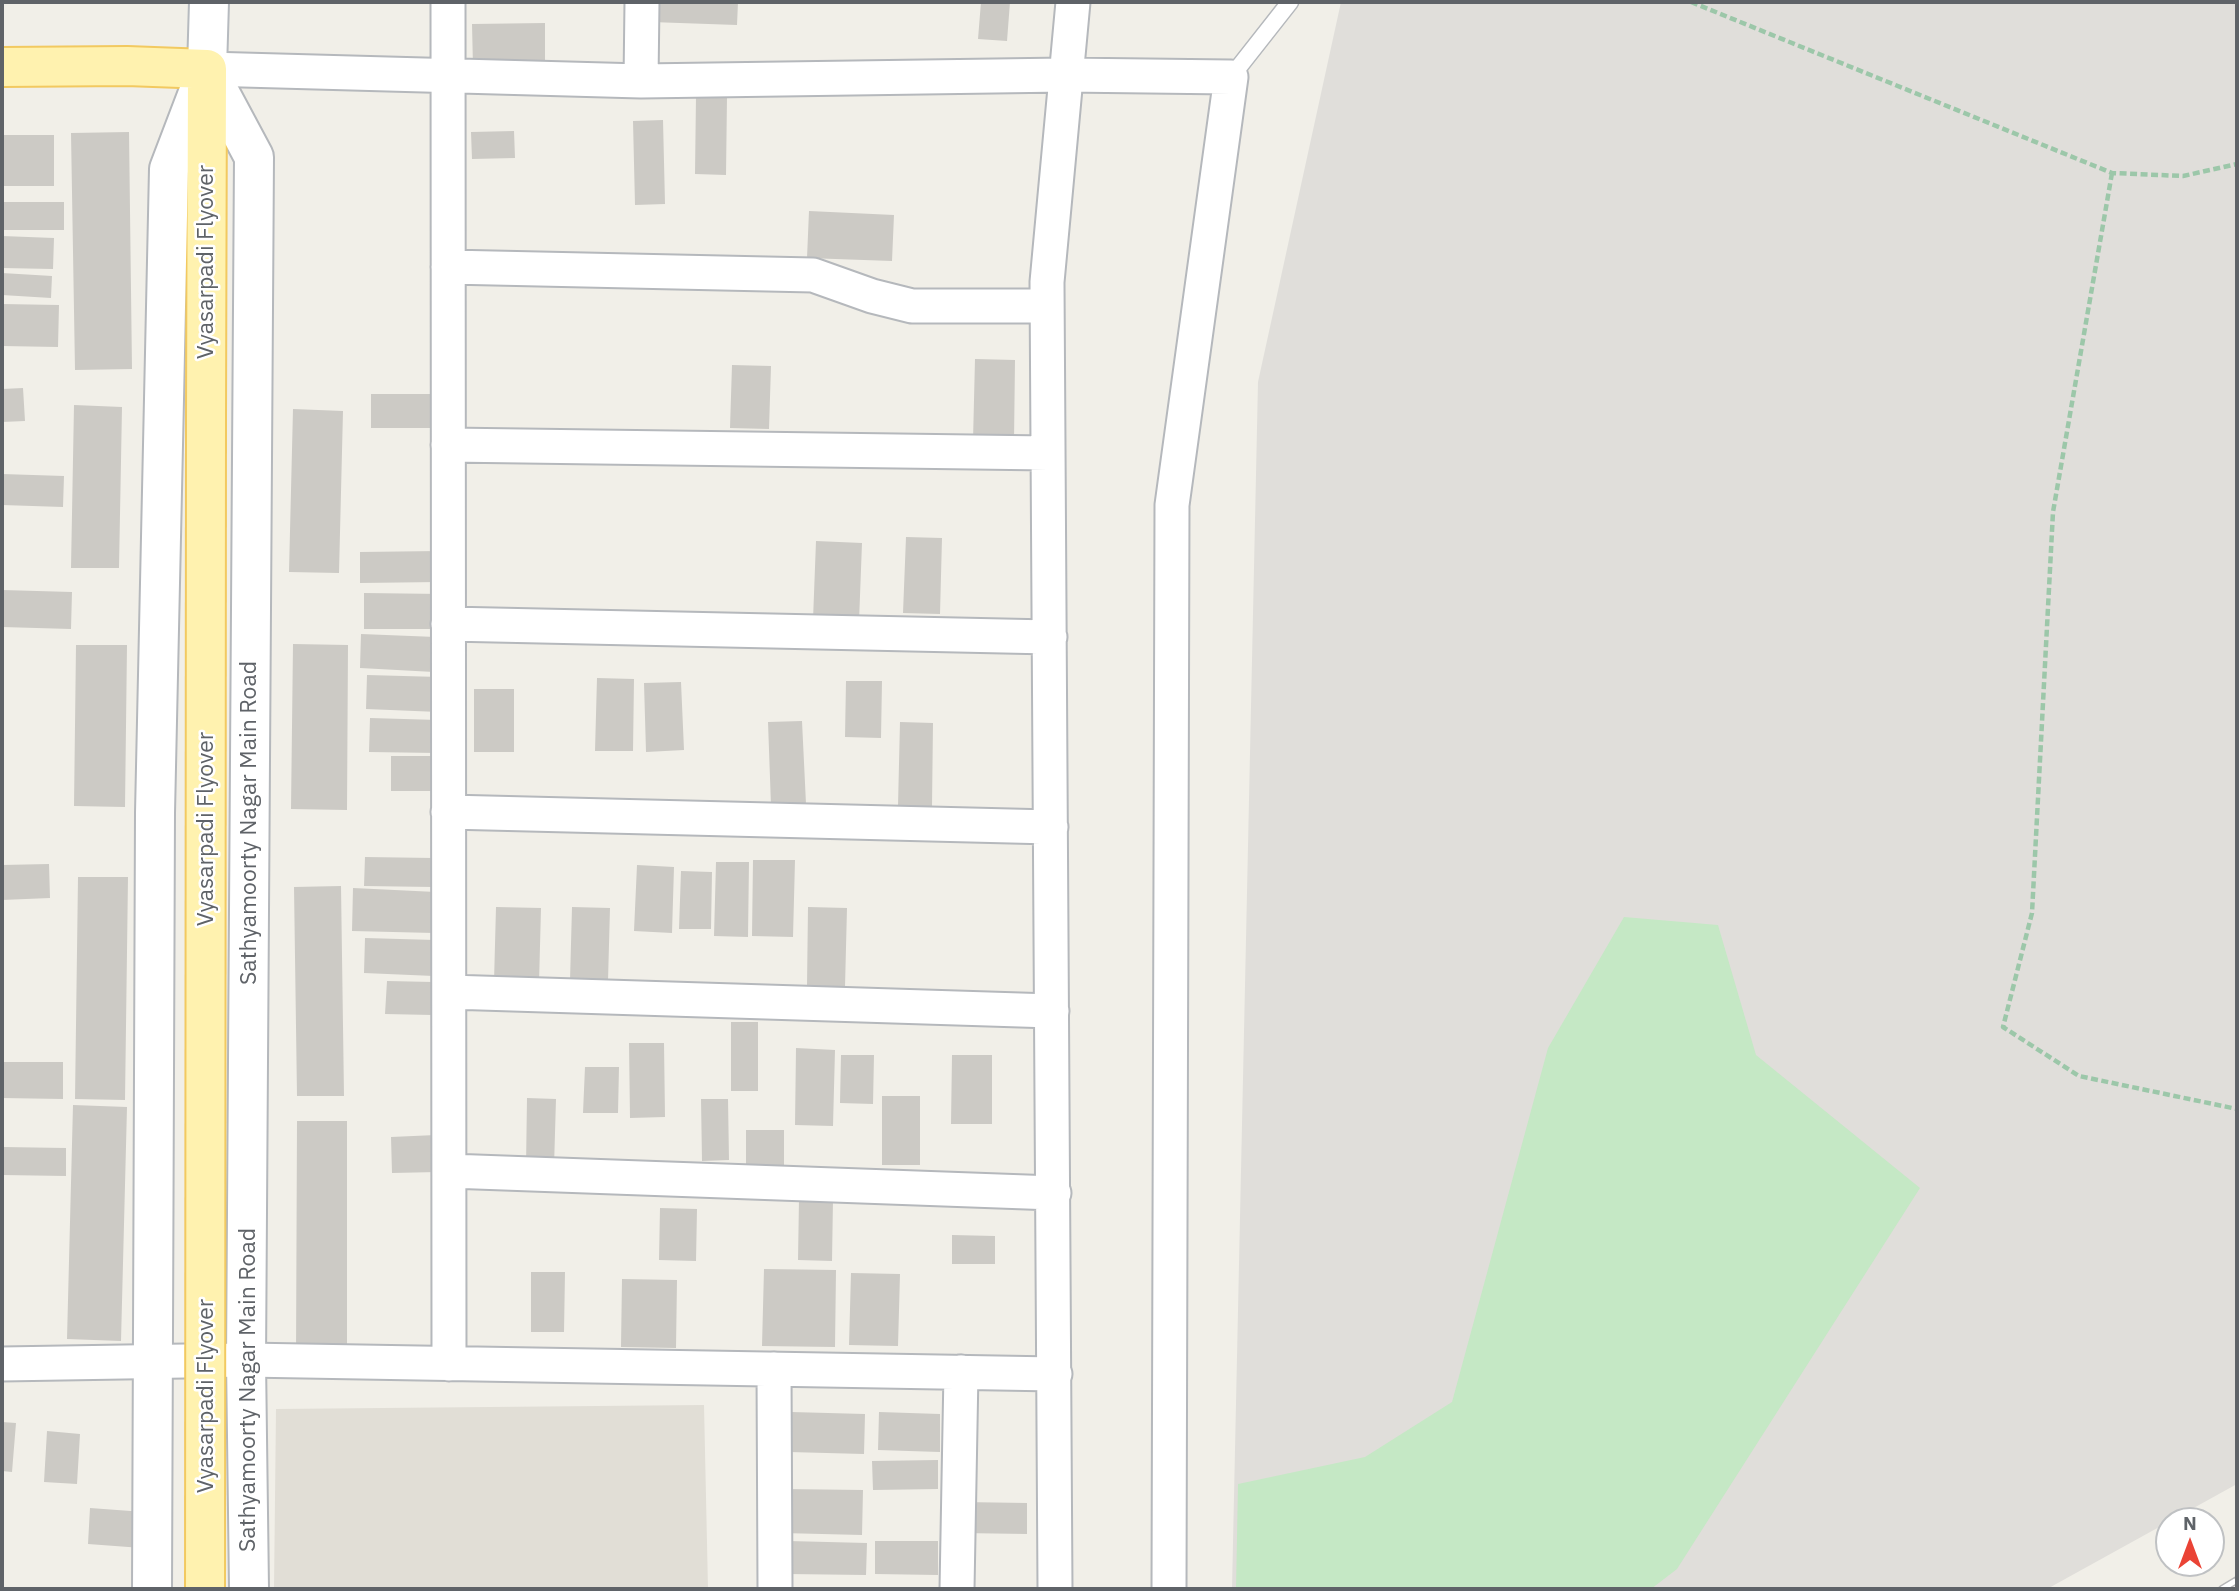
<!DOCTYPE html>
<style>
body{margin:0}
#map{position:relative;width:2239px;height:1591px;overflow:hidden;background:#f1efe8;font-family:"IBM Plex Sans",sans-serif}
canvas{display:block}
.frame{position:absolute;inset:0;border:4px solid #5f6368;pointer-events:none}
.north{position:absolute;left:2155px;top:1507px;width:70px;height:70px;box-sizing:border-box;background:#fff;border:2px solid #bfc1c3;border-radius:50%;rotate:0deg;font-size:19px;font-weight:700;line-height:28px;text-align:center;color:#5f6368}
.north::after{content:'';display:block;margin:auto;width:24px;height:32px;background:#ea4335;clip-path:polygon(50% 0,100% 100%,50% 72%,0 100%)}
</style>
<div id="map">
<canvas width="2239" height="1591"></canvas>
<div class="frame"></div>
<div class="north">N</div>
</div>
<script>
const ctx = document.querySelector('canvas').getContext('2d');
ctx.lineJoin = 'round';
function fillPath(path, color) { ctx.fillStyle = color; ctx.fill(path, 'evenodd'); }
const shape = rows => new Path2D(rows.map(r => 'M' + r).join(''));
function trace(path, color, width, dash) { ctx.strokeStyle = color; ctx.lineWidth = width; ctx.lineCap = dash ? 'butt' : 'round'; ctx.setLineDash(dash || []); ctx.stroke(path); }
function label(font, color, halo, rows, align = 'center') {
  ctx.font = font + ' "IBM Plex Sans",sans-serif'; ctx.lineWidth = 5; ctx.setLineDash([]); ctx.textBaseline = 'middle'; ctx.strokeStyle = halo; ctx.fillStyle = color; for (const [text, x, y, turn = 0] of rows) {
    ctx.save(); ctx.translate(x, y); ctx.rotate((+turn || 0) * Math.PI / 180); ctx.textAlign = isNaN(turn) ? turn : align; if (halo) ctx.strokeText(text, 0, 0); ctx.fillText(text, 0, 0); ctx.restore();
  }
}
const industrial = shape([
 [1341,2,2237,2,2237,1484,2047,1589,1232,1589,1258,382]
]);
const education = shape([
 [704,1405,708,1589,274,1589,276,1409]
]);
const green = shape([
 [1624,917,1718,925,1756,1055,1920,1188,1677,1569,1651,1589,1236,1589,1238,1484,1365,1457,1452,1402,1548,1048]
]);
const building = shape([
 [652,2,738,2,737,25,651,22],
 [981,2,1010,2,1007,41,978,39],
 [545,23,545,66,473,67,472,24],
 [696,96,727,97,726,175,695,174],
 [663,120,665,204,635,205,633,121],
 [514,131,515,158,472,159,471,132],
 [129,132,132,369,75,370,71,133],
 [2,135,54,135,54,186,2,186],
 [2,202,64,202,64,230,2,230],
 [809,211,894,215,892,261,807,258],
 [2,236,54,238,53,269,2,268],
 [2,273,52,276,51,298,2,295],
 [2,304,59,305,58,347,2,346],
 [975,359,1015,360,1014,441,973,441],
 [732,365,771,366,769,429,730,428],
 [23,388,25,421,2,422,2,389],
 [371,394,437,394,437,428,371,428],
 [74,405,122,407,119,568,71,568],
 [293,409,343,411,339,573,289,572],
 [2,474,64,476,63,507,2,505],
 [906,537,942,538,940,614,903,613],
 [816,541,862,543,859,622,813,620],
 [439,551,439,582,360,583,360,552],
 [2,590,72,592,71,629,2,627],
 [364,593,443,594,443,629,364,629],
 [361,634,436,637,434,672,360,668],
 [293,644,348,645,347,810,291,809],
 [76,645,127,645,125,807,74,806],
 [367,675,440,677,439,712,366,709],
 [597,678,634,679,633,751,595,751],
 [846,681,882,681,881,738,845,737],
 [681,682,684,750,646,752,644,683],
 [474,689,514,689,514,752,474,752],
 [370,718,438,720,437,753,369,752],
 [802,721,806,804,771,806,768,722],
 [900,722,933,723,932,806,898,806],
 [391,756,432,756,432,791,391,791],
 [365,857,434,858,433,887,364,886],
 [753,860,795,860,793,937,752,936],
 [716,862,749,862,748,937,714,936],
 [49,864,50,898,2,900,2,865],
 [637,865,674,867,672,933,634,931],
 [681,871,712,872,711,929,679,929],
 [78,877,128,877,125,1100,75,1099],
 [341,886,344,1096,297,1096,294,887],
 [353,888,436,892,434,933,352,931],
 [496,907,541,908,539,984,494,982],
 [572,907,610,908,608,981,570,981],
 [808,907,847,908,845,987,807,986],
 [365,938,435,940,434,976,364,973],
 [387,981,433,982,432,1015,385,1014],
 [731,1022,758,1022,758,1091,731,1091],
 [629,1043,664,1043,665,1117,630,1118],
 [796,1048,835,1050,833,1126,795,1125],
 [841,1055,874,1055,873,1104,840,1103],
 [952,1055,992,1055,992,1124,951,1124],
 [2,1062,63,1062,63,1099,2,1098],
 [585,1067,619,1067,618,1113,583,1113],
 [882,1096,920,1096,920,1165,882,1165],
 [527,1098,556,1099,554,1167,526,1167],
 [701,1099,728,1099,729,1160,702,1161],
 [73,1105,127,1107,121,1341,67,1339],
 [297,1121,347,1121,347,1356,296,1356],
 [746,1130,784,1130,784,1171,746,1171],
 [436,1135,438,1172,392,1173,391,1137],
 [3,1147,66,1148,66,1176,3,1175],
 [799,1199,833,1199,832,1261,798,1260],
 [660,1208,697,1209,696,1261,659,1260],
 [952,1235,995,1236,995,1264,952,1264],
 [764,1269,836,1270,835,1347,762,1346],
 [531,1272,565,1272,564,1332,531,1332],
 [851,1273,900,1274,898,1346,849,1345],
 [622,1279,677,1280,676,1348,621,1347],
 [791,1412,865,1414,864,1454,789,1452],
 [879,1412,940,1414,940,1452,878,1450],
 [2,1422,16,1423,12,1472,2,1471],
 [47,1431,80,1434,77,1484,44,1482],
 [938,1460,938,1489,873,1490,872,1461],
 [783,1489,863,1490,862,1535,782,1533],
 [962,1502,1027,1503,1027,1534,961,1533],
 [90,1508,144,1512,142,1548,88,1544],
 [788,1541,867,1543,866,1575,788,1574],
 [875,1541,938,1541,938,1575,875,1574]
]);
const path = shape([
 [1691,2,2112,173,2183,176,2237,164],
 [2112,173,2053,512,2032,913,2003,1027,2079,1076,2237,1109]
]);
const service = shape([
 [1231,77,1290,2]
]);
const minor = shape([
 [448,2,449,1364],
 [207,69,641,81,1065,75,1231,77,1172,505,1169,1589],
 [641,81,642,2],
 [448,267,813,275,872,296,912,306,1047,306],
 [448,445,1048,453],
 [448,624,1050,637],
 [448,812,1051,827],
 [449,992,1052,1011],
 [449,1171,1054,1193],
 [2,1364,246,1360,1055,1374],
 [774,1369,775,1589],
 [957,1589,961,1372],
 [1055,1589,1047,282,1073,2]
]);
const tertiary = shape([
 [207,69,254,157,246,1360,249,1589],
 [152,1589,155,813,169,169,206,72]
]);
const secondary = shape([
 [207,69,209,2]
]);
const primary = shape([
 [2,67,127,66,207,69,206,416]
]);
const rail = shape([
 [2222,1589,2237,1580]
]);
const primaryBridge = shape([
 [205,1589,206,416]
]);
const streetNames = [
 ["Vyasarpadi Flyover",206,262,-90],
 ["Sathyamoorty Nagar Main Road",249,823,-90],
 ["Vyasarpadi Flyover",206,829,-90],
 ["Sathyamoorty Nagar Main Road",248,1390,-90],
 ["Vyasarpadi Flyover",206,1396,-90]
];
fillPath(industrial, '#e0deda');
fillPath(education, '#e1ded6');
fillPath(green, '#c5e8c5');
fillPath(building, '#cccac5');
trace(service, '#b5b8bc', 19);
trace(minor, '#b5b8bc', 37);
trace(tertiary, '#b5b8bc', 42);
trace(secondary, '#b6babf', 42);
trace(primary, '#f2c960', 42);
trace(path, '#9cc7a9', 4.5, [7, 3.5]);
trace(service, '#fff', 16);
trace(minor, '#fff', 33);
trace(tertiary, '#fff', 38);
trace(secondary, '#fff', 38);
trace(primary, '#fff2af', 38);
trace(rail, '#b6b7b8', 8);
trace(rail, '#fff', 5, [16]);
trace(primaryBridge, '#f2c960', 42, []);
trace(primaryBridge, '#fff2af', 38);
label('23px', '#5f6368', '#fff', streetNames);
</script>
